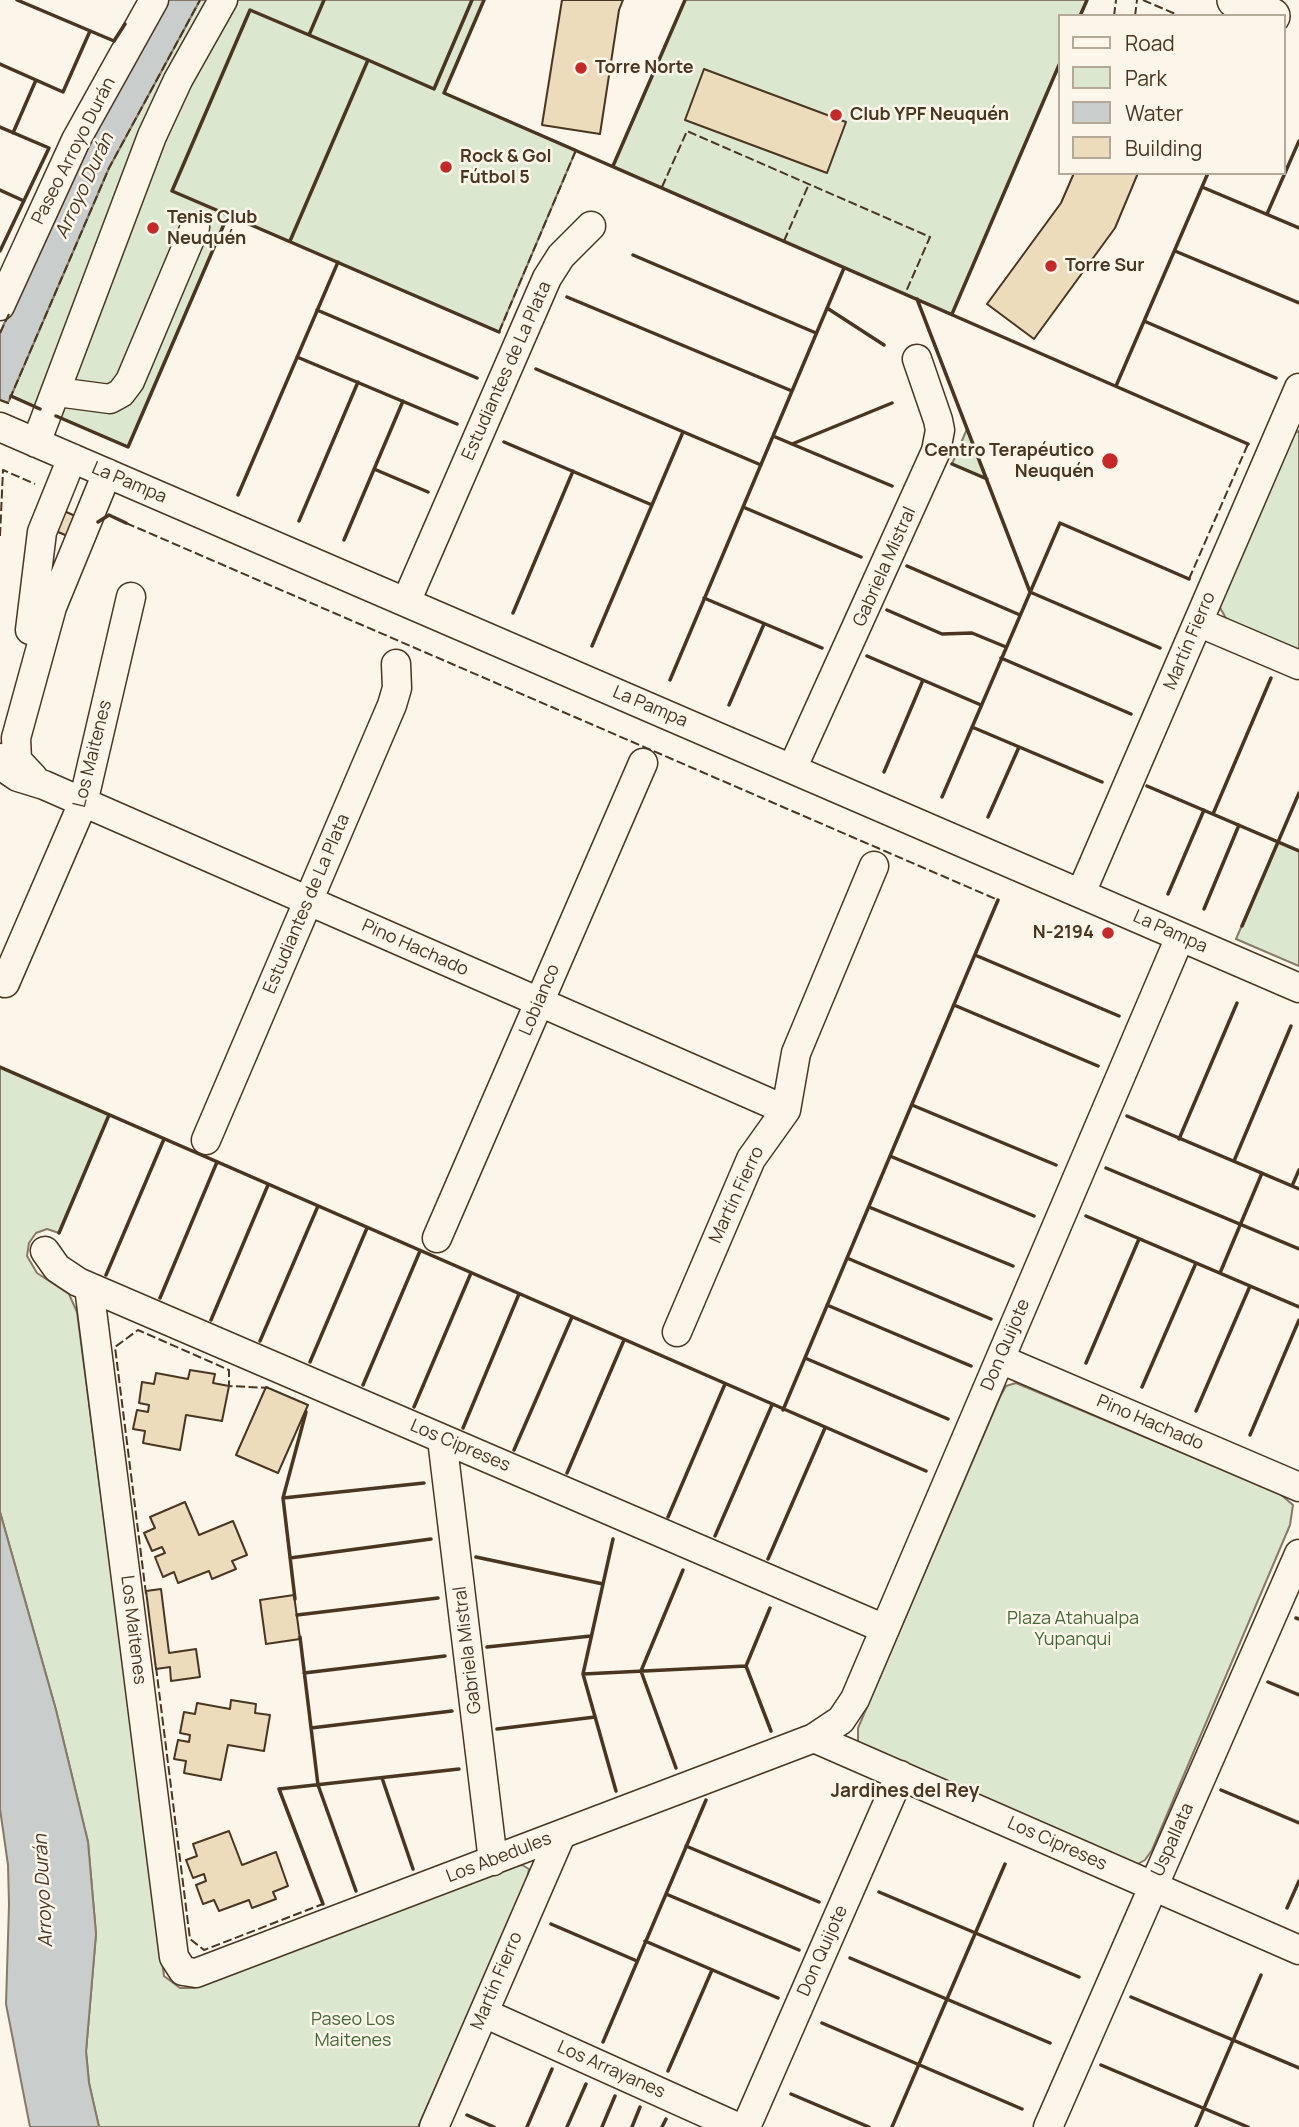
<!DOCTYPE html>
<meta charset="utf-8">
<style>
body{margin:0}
#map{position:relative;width:1299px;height:2127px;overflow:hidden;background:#fbf6e9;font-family:Manrope,sans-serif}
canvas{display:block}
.legend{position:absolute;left:1058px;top:14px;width:228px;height:161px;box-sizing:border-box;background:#fbf6e9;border:2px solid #b4a999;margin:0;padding:9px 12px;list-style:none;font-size:21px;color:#4a3520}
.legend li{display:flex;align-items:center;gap:14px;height:35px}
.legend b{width:35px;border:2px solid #b4a999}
</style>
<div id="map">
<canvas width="1299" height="2127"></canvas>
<ul class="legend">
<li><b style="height:9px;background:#fbf6e9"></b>Road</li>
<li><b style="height:19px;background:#dce7d0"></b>Park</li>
<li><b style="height:19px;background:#c9cecd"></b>Water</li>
<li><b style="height:19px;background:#ecdcbc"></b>Building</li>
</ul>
</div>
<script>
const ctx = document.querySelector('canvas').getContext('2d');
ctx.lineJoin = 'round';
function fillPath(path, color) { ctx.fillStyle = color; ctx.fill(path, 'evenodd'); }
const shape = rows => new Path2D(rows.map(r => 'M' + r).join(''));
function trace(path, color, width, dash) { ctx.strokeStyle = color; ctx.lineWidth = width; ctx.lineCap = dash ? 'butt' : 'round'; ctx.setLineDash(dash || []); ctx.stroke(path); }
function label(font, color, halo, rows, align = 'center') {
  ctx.font = font + ' Manrope,sans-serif'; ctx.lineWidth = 5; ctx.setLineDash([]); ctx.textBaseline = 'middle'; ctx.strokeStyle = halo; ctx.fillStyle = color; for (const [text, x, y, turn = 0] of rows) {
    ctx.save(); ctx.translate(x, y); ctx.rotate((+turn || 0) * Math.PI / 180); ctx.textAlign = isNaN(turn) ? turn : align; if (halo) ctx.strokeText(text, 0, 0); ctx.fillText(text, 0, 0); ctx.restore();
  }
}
const green = shape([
 [200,0,484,0,444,93,576,150,499,332,228,215,128,447,11,396,109,168,200,0],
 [685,0,1087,0,1080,16,1059,16,1059,65,952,314,613,166,685,0],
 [967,429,987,479,952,464,967,429],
 [1299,431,1299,651,1227,620,1219,606,1293,434,1299,431],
 [1278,842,1299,851,1299,966,1236,939,1278,842],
 [0,1067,109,1115,59,1233,47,1229,36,1233,29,1243,27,1256,37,1273,69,1294,77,1312,164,1976,180,1988,194,1988,514,1866,522,1865,529,1869,527,1881,418,2127,99,2127,89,2083,86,2051,96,1934,88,1842,56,1710,0,1512,0,1067],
 [1016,1383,1279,1493,1293,1505,1290,1525,1152,1850,1145,1860,1136,1865,858,1743,858,1728,1000,1397,1006,1386,1016,1383]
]);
const water = shape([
 [163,0,200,0,109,168,8,403,0,400,0,333,83,147,163,0],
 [0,1512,56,1710,88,1842,96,1934,86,2052,89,2083,99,2127,30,2127,6,2004,9,1905,8,1865,0,1809,0,1512]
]);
const building = shape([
 [562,0,623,0,619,10,600,134,542,125,562,0],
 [704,69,846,122,827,173,685,120,704,69],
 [1074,173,1138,173,1115,228,1034,339,987,304,1061,203,1074,173],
 [57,508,80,518,72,538,49,528,57,508],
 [190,1370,215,1374,213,1383,229,1386,222,1421,186,1415,180,1450,143,1443,145,1431,133,1429,137,1410,148,1412,149,1405,139,1403,142,1382,154,1384,156,1373,188,1379,190,1370],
 [266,1387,308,1405,278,1473,236,1455,266,1387],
 [185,1502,199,1535,233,1521,247,1555,232,1561,236,1569,212,1579,209,1571,178,1583,174,1572,163,1577,155,1557,165,1553,162,1547,152,1551,144,1533,155,1528,150,1517,185,1502],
 [161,1589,169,1653,196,1649,200,1677,171,1681,170,1667,156,1669,146,1591,161,1589],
 [294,1595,300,1639,266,1644,260,1600,294,1595],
 [231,1700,256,1704,255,1713,270,1715,264,1751,228,1745,221,1780,184,1773,186,1761,174,1759,178,1740,189,1742,190,1735,180,1733,184,1712,195,1714,197,1703,230,1709,231,1700],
 [229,1831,242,1865,276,1852,288,1886,273,1892,276,1899,252,1908,249,1900,219,1911,214,1900,203,1904,196,1885,206,1881,204,1874,193,1878,186,1860,197,1856,193,1844,229,1831]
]);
const minor = shape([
 [0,306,76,140,154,0],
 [57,392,110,399,121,393,130,381,195,227],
 [0,427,1299,988],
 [36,443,152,136,178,80,223,0],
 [406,602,547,278,561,256,591,226],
 [1198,622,1299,665],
 [30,630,42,532,72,458],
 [0,758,6,769,18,777,44,785,786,1110],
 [792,769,936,451,940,430,938,420,917,359],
 [33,777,17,760,16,738,52,607,107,473],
 [1081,893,1299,388],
 [5,983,83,803,131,597],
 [206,1140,392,705,397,688,396,664],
 [437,1238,643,763],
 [45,1251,57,1268,78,1282,885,1629],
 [89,1287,174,1957,183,1971,196,1973,814,1738,841,1720,855,1699,1180,937],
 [677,1332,751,1159,786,1110,796,1053,874,866],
 [1000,1359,1299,1487],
 [442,1439,493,1861],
 [814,1738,1299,1950],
 [484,2013,737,2127],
 [434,2127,561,1835],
 [746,2127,900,1775],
 [1048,2127,1299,1554]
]);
const major = shape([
 [1235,0,1272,16]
]);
const fence = shape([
 [1143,0,1180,16],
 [1114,16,1116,0],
 [1135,16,1137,0],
 [662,187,687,131,930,237,905,294],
 [784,241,809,184],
 [499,332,576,150],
 [0,333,9,314],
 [0,400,8,403,109,168,200,0],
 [126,523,998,900],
 [0,536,3,470,35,484],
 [1189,579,1248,444],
 [146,1594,115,1347,138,1330,229,1370,229,1386,269,1388],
 [156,1667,190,1939,204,1950,323,1904]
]);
const wall = shape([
 [17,0,114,41,125,24],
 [484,0,444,93,1248,444],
 [1080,16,1087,0],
 [309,35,324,0],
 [0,64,63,92,90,31],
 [0,127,49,148,0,251],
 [13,133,36,80],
 [613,166,685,0],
 [1202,187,1299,228],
 [0,190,24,201],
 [1267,214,1299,141],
 [228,215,172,191,250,10,368,60],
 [290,241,368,60,434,89,472,0],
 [1175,251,1299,303],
 [633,255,816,333],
 [567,297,792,391],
 [917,299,1030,592,1160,648],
 [827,308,884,345],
 [317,310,477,378],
 [952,314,1059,65],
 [1144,321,1276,378],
 [297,357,457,424],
 [536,369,761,465],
 [1116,386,1208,173],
 [11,396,40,409],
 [56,416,128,447,228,215,499,332],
 [773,436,892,486],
 [504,442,652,505],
 [792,444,892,403],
 [952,464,987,479],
 [374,469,428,492],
 [238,495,338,262],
 [743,507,861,557],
 [299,521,358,382],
 [98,522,109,515,126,523],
 [344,540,403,401],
 [907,566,1020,615],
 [704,598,822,648],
 [887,610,942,634,972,633,1006,647],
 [513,613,573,471],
 [592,646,683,432],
 [867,656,981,705],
 [1001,658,1131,714],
 [670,680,844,268],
 [729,705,764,624],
 [972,727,1102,782],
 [884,772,923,680],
 [1147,786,1299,851],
 [942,797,1060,523,1189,579],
 [1213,814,1271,678],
 [988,817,1019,747],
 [1168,894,1204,810],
 [1204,909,1239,825],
 [1242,926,1299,793],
 [975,955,1119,1016],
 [954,1005,1098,1066],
 [0,1067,926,1471],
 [912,1105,1056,1165],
 [1127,1116,1299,1189],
 [1179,1139,1237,1003],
 [890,1156,1034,1216],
 [1234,1161,1291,1026],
 [1106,1168,1299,1249],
 [1292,1186,1299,1170],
 [869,1207,1013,1266],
 [1086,1216,1299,1307],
 [59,1233,109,1115],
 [847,1258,991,1319],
 [1220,1273,1262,1173],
 [106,1275,164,1139],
 [160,1298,217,1162],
 [827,1305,971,1366],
 [211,1320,268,1185],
 [260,1341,318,1206],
 [805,1358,948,1419],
 [310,1362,367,1228],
 [1086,1363,1139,1239],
 [363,1385,420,1251],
 [1142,1387,1196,1263],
 [414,1407,471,1273],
 [783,1410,998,900],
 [1196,1411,1250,1286],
 [306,1412,283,1498,424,1483],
 [463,1428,519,1294],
 [1250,1435,1299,1320],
 [514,1450,572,1317],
 [567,1473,624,1340],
 [283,1498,295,1599],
 [668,1517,725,1384],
 [715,1536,772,1405],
 [613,1539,583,1674,616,1791],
 [476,1557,603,1584],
 [290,1558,431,1539],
 [768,1559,825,1428],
 [770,1608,746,1666,771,1731],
 [297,1615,438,1598],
 [1296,1618,1299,1619],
 [300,1637,318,1785,356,1891],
 [487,1647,591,1636],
 [304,1673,445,1656],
 [583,1674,746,1666],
 [1268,1682,1299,1695],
 [311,1728,452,1711],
 [497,1729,595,1717],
 [676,1768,641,1671,683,1570],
 [382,1778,413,1869],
 [1221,1790,1299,1823],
 [686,1846,819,1902],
 [879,1892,1079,1977],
 [666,1894,799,1950],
 [323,1904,279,1789,459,1769],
 [1287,1908,1299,1881],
 [551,1924,637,1961],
 [645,1941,778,1998],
 [850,1958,1050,2043],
 [1131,1997,1299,2068],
 [822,2023,1022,2109],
 [603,2042,706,1800],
 [1101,2065,1248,2127],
 [668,2071,712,1970],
 [791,2094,869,2127],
 [467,2115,494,2127],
 [527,2127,552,2069],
 [567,2127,586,2084],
 [602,2127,615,2096],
 [632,2127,640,2107],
 [662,2127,666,2119],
 [892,2127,1005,1864],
 [1196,2127,1261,1975]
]);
const markers = [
 [581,68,7,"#c62828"],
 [836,115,7,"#c62828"],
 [446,167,7,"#c62828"],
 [153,228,7,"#c62828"],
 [1051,266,7,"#c62828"],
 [1110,461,9,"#c62828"],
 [1108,933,7,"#c62828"]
];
const poiNames = [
 ["Torre Norte",595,68],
 ["Club YPF Neuquén",850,115],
 ["Rock & Gol",460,157],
 ["Fútbol 5",460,178],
 ["Tenis Club",167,218],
 ["Neuquén",167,239],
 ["Torre Sur",1065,266],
 ["Centro Terapéutico",1094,451,"right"],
 ["Neuquén",1094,472,"right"],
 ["N-2194",1094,933,"right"]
];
const streetNames = [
 ["Paseo Arroyo Durán",74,151,-63],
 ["Estudiantes de La Plata",507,371,-66],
 ["La Pampa",129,483,23],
 ["Gabriela Mistral",885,567,-66],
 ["Martín Fierro",1190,641,-67],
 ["La Pampa",650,707,23],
 ["Los Maitenes",93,754,-76],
 ["Estudiantes de La Plata",307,904,-67],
 ["La Pampa",1170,932,24],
 ["Pino Hachado",415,948,24],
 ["Lobianco",540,1000,-67],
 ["Martín Fierro",737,1195,-65],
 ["Don Quijote",1006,1345,-67],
 ["Pino Hachado",1150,1423,23],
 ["Los Cipreses",460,1446,23],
 ["Los Maitenes",133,1630,83],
 ["Gabriela Mistral",468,1650,-97],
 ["Uspallata",1173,1840,-66],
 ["Los Cipreses",1057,1844,24],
 ["Los Abedules",499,1858,-21],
 ["Don Quijote",823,1951,-66],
 ["Martín Fierro",497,1981,-67],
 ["Los Arrayanes",611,2070,24]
];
const parkNames = [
 ["Plaza Atahualpa",1073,1619],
 ["Yupanqui",1073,1640],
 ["Paseo Los",353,2020],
 ["Maitenes",353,2041]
];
const waterNames = [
 ["Arroyo Durán",85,186,-65],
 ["Arroyo Durán",44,1891,-93]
];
const neighbourhoodNames = [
 ["Jardines del Rey",905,1792]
];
fillPath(green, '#dce7d0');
trace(green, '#887966', 2);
fillPath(water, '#c9cecd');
trace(water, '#887966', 2);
fillPath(building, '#ecdcbc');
trace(building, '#4a3520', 2);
trace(minor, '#4a3520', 31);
trace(major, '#4a3520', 38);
trace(minor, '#fbf6e9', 28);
trace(major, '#fbf6e9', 35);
trace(fence, '#4a3520', 2, [9, 3.5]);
trace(wall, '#4a3520', 3.5);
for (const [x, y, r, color] of markers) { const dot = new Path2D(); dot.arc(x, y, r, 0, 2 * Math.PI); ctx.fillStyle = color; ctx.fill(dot); trace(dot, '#fbf6e9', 2.5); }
label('bold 18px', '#4a3520', '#fbf6e9', poiNames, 'left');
label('18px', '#4a3520', '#fbf6e9', streetNames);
label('18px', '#436837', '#fbf6e9', parkNames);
label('italic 19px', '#4a3520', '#fbf6e9', waterNames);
label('bold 19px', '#4a3520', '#fbf6e9', neighbourhoodNames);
</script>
